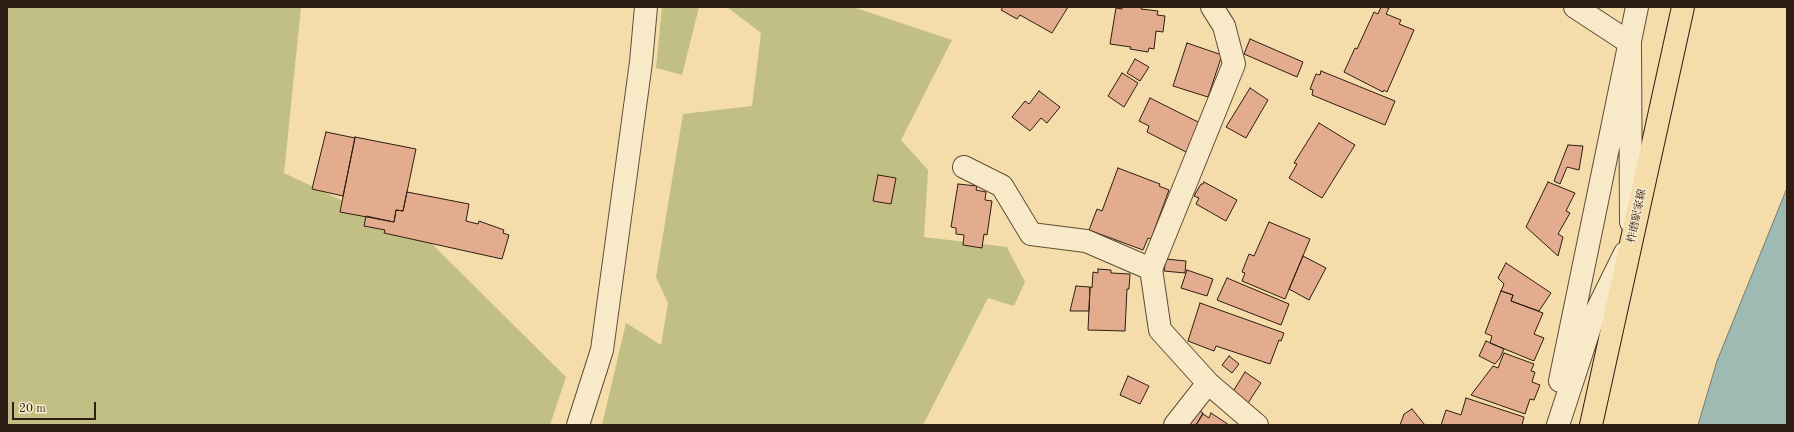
<!DOCTYPE html>
<meta charset="utf-8">
<style>
body{margin:0}
#map{position:relative;width:1794px;height:432px;overflow:hidden;background:#f4ddab;font-family:"Old Standard TT",serif}
canvas{display:block}
.frame{position:absolute;inset:0;border:8px solid #2e1d12;pointer-events:none}
.scale{position:absolute;left:12px;top:402px;width:84px;height:18px;box-sizing:border-box;border:2px solid #2e1d12;border-top:0;padding-left:5px;font-size:12px;line-height:14px;white-space:nowrap;color:#2e1d12;-webkit-text-stroke:3px #f8e9c8;paint-order:stroke}
</style>
<div id="map">
<canvas width="1794" height="432"></canvas>
<div class="frame"></div>
<div class="scale">20 m</div>
</div>
<script>
const ctx = document.querySelector('canvas').getContext('2d');
ctx.lineJoin = 'round';
function fillPath(path, color) { ctx.fillStyle = color; ctx.fill(path, 'evenodd'); }
const shape = rows => new Path2D(rows.map(r => 'M' + r).join(''));
function trace(path, color, width, dash) { ctx.strokeStyle = color; ctx.lineWidth = width; ctx.lineCap = dash ? 'butt' : 'round'; ctx.setLineDash(dash || []); ctx.stroke(path); }
function label(font, color, halo, rows, align = 'center') {
  ctx.font = font + ' "Old Standard TT","Noto Serif JP",serif'; ctx.lineWidth = 3; ctx.setLineDash([]); ctx.textBaseline = 'middle'; ctx.strokeStyle = halo; ctx.fillStyle = color; for (const [text, x, y, turn = 0] of rows) {
    ctx.save(); ctx.translate(x, y); ctx.rotate((+turn || 0) * Math.PI / 180); ctx.textAlign = isNaN(turn) ? turn : align; if (halo) ctx.strokeText(text, 0, 0); ctx.fillText(text, 0, 0); ctx.restore();
  }
}
const green = shape([
 [7,7,301,7,284,173,431,243,566,377,550,425,7,425],
 [662,7,699,7,682,75,656,68],
 [727,7,853,7,952,40,901,140,928,170,924,237,1007,247,1025,282,1014,306,988,298,923,425,602,425,626,323,661,345,668,303,656,277,683,114,752,106,761,33]
]);
const water = shape([
 [1787,188,1787,425,1698,425,1717,361,1787,188]
]);
const building = shape([
 [1003,7,1068,7,1052,33,1020,15,1017,19,1001,10,1003,7],
 [1122,7,1142,7,1141,9,1158,11,1157,15,1165,16,1163,32,1156,31,1154,49,1149,48,1148,52,1130,49,1131,47,1110,44,1116,8,1122,9,1122,7],
 [1381,7,1389,8,1386,14,1401,20,1399,24,1414,30,1387,92,1384,90,1383,92,1344,72,1355,48,1357,49,1374,12,1378,14,1381,7],
 [1250,39,1303,62,1297,77,1244,54,1250,39],
 [1187,43,1222,55,1208,97,1173,86,1187,43],
 [1135,59,1149,67,1140,81,1127,73,1135,59],
 [1321,71,1395,101,1385,125,1312,95,1313,90,1310,89,1316,74,1320,75,1321,71],
 [1122,73,1138,83,1124,107,1108,96,1122,73],
 [1250,88,1268,100,1246,138,1226,127,1250,88],
 [1039,91,1060,107,1047,123,1041,118,1030,131,1012,117,1025,101,1029,104,1039,91],
 [1150,98,1202,124,1188,153,1147,132,1149,126,1139,121,1150,98],
 [1319,123,1355,145,1322,198,1289,178,1297,164,1294,163,1319,123],
 [326,132,355,138,343,196,312,189,326,132],
 [355,137,416,149,403,211,396,210,394,222,340,212,355,137],
 [1568,145,1583,146,1579,170,1567,167,1560,184,1554,181,1568,145],
 [1118,168,1160,184,1159,186,1169,190,1151,239,1148,238,1143,250,1089,230,1097,209,1102,211,1118,168],
 [878,175,896,178,891,204,873,201,878,175],
 [1204,182,1237,200,1226,221,1196,204,1199,198,1194,196,1201,184,1203,184,1204,182],
 [1548,182,1575,193,1566,211,1570,213,1558,234,1563,237,1558,256,1526,227,1548,182],
 [958,184,977,186,976,190,986,192,985,200,992,201,987,235,984,234,982,248,963,245,964,235,956,234,956,228,951,227,958,184],
 [407,192,469,204,466,221,478,224,479,221,504,230,503,233,509,235,502,259,384,233,385,230,364,226,366,216,394,222,396,210,403,211,407,192],
 [1269,222,1310,239,1285,299,1242,281,1245,273,1242,272,1249,254,1254,256,1269,222],
 [1303,256,1326,268,1309,300,1289,289,1303,256],
 [1166,259,1186,261,1185,273,1164,271,1166,259],
 [1506,263,1551,293,1539,311,1511,301,1513,295,1501,291,1504,284,1498,278,1506,263],
 [1098,269,1111,270,1111,273,1130,274,1129,289,1127,289,1125,331,1088,330,1090,287,1092,288,1093,272,1098,273,1098,269],
 [1187,270,1213,279,1207,296,1181,288,1187,270],
 [1227,278,1289,304,1281,325,1217,300,1227,278],
 [1076,286,1090,287,1089,311,1070,311,1076,286],
 [1501,291,1513,295,1511,301,1543,313,1534,334,1544,338,1534,361,1490,343,1492,336,1485,333,1501,291],
 [1200,303,1284,333,1281,341,1279,340,1270,364,1216,346,1214,351,1188,341,1200,303],
 [1486,341,1504,349,1500,358,1495,364,1479,356,1486,341],
 [1504,353,1534,364,1531,371,1535,372,1532,382,1540,385,1534,400,1530,399,1525,414,1471,395,1493,366,1498,368,1504,353],
 [1229,356,1239,364,1232,373,1222,365,1229,356],
 [1245,372,1261,383,1248,403,1232,393,1245,372],
 [1128,376,1149,386,1140,404,1120,395,1128,376],
 [1466,398,1524,417,1522,425,1441,425,1446,410,1461,415,1466,398],
 [1196,409,1203,413,1196,425,1186,425,1196,409],
 [1412,409,1425,425,1400,425,1404,414,1412,409],
 [1211,413,1229,425,1196,425,1203,414,1209,418,1211,413]
]);
const minor = shape([
 [1212,7,1224,26,1234,64,1151,269,1160,330,1208,383,1257,425],
 [1575,7,1630,43,1631,222],
 [964,167,1002,186,1031,234,1086,241,1151,269],
 [1560,381,1637,7],
 [578,425,602,350,641,62,646,7],
 [1175,425,1208,383],
 [1558,425,1593,318,1625,253]
]);
const major = shape([
 [1591,425,1683,7]
]);
const streetNames = [
 ["柞磨駅家線",1637,216,-78]
];
fillPath(green, '#c2bf84');
fillPath(water, '#9ebab2');
trace(water, '#717b72', 1);
fillPath(building, '#e4ac8f');
trace(building, '#2e1d12', 1);
trace(minor, '#604d38', 24);
trace(major, '#2e1d12', 24);
trace(minor, '#f8e9c8', 22);
trace(major, '#f4ddab', 22);
label('11px', '#2e1d12', '#f8e9c8', streetNames);
</script>
